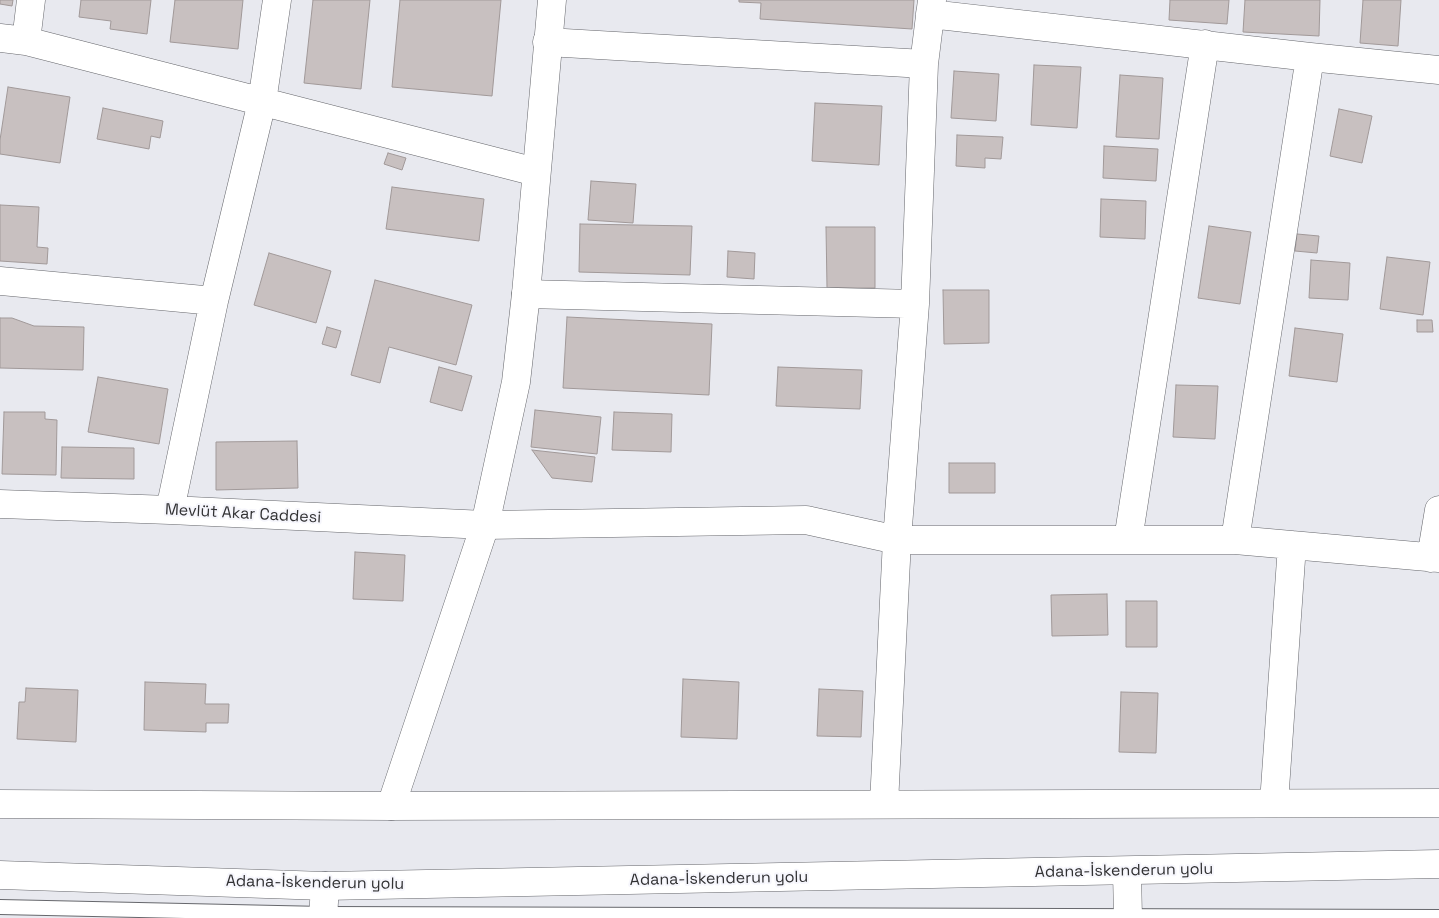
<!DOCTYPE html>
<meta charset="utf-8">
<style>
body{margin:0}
canvas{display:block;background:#e8e9ef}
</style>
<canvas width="1439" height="918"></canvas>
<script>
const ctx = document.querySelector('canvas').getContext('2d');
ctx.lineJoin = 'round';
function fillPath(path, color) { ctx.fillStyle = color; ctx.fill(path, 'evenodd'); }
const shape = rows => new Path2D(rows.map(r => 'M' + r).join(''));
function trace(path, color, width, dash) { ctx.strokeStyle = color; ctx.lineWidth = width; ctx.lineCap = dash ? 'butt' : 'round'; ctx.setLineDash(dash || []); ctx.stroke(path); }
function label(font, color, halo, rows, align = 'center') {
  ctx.font = font + ' "Space Grotesk",sans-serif'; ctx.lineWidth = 4; ctx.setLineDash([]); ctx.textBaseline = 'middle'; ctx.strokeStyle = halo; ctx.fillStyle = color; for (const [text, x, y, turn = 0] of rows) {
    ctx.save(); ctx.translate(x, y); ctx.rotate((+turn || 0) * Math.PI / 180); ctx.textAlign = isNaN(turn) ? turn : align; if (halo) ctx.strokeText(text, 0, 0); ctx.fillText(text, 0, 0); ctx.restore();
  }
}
const building = shape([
 [0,0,13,0,12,6,0,4,0,0],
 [81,0,151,0,147,34,110,29,111,21,79,17,81,0],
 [175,0,243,0,238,49,170,42,175,0],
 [313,0,370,0,361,89,304,83,313,0],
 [400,0,501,0,492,96,392,87,400,0],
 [739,0,914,0,912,29,760,19,761,3,739,2,739,0],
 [1170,0,1229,0,1227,24,1169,20,1170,0],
 [1245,0,1320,0,1319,36,1243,32,1245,0],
 [1363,0,1401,0,1398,46,1360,43,1363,0],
 [1034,65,1081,67,1077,128,1031,125,1034,65],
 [954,71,999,74,996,121,951,118,954,71],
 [1120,75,1163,78,1159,139,1116,137,1120,75],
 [8,87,70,97,60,163,0,154,0,140,8,87],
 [815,103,882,106,879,165,812,161,815,103],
 [103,108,163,121,160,138,151,136,149,149,97,139,103,108],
 [1339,109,1372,116,1362,163,1330,156,1339,109],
 [957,135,1003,137,1001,159,985,158,985,168,956,166,957,135],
 [1104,146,1158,149,1156,181,1103,178,1104,146],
 [388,153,406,158,402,170,384,164,388,153],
 [591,181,636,184,633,223,588,220,591,181],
 [392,187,484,199,479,241,386,229,392,187],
 [1101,199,1146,201,1145,239,1100,237,1101,199],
 [0,205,39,207,37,247,48,248,47,264,0,261,0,205],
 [580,224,692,226,690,275,579,272,580,224],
 [1209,226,1251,232,1240,304,1198,298,1209,226],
 [826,227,875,227,875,288,827,288,826,227],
 [1297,234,1319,236,1317,253,1295,251,1297,234],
 [728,251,755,253,754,279,727,277,728,251],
 [269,253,331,271,316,323,254,305,269,253],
 [1387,257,1430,262,1423,315,1380,309,1387,257],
 [1311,260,1350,263,1348,300,1309,298,1311,260],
 [375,280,472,305,456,365,389,347,380,383,351,375,375,280],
 [943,290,989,290,989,343,944,344,943,290],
 [567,317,712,324,709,395,563,388,567,317],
 [0,318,12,318,34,326,84,327,83,370,0,368,0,318],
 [1417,320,1432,320,1433,332,1417,332,1417,320],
 [327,327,341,331,336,348,322,344,327,327],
 [1295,328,1343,334,1337,382,1289,376,1295,328],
 [439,367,472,376,462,411,430,402,439,367],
 [778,367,862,370,860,409,776,406,778,367],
 [98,377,168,389,159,444,88,432,98,377],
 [1176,385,1218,386,1215,439,1173,437,1176,385],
 [535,410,601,417,597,454,531,447,535,410],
 [4,412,45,412,45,419,57,420,56,475,2,474,4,412],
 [614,412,672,414,671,452,612,450,614,412],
 [297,441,298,488,216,490,216,442,297,441],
 [62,447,134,448,134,479,61,478,62,447],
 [532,450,595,457,592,482,552,478,532,450],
 [949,463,995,463,995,493,949,493,949,463],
 [355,552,405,555,403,601,353,599,355,552],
 [1107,594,1108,635,1052,636,1051,595,1107,594],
 [1126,601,1157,601,1157,647,1126,647,1126,601],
 [683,679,739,682,737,739,681,737,683,679],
 [145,682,206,684,205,704,229,704,228,723,206,723,206,732,144,730,145,682],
 [26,688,78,690,76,742,17,739,19,702,25,702,26,688],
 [819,689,863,691,861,737,817,736,819,689],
 [1121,692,1158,693,1156,753,1119,752,1121,692]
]);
const lane = shape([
 [0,907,324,914,1439,917]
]);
const street = shape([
 [930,14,1310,57,1439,70],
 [0,38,26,41,536,172],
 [26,41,31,0],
 [547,42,924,64],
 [0,281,214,301],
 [526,294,915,304],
 [0,504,170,510,485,525,806,520,897,540,1235,540,1439,558],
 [170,510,214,301,262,102,277,0],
 [1128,540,1205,44],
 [1235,540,1310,57],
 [1431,558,1439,510],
 [1274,803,1292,545],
 [884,804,897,540,915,304,924,64,932,0],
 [323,918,325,886]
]);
const secondary = shape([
 [391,806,485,525,516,382,526,294,552,0],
 [1127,871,1128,918]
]);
const highway = shape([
 [0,804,391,806,1439,803],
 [0,875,325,886,1439,864]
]);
const streetNames = [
 ["Mevlüt Akar Caddesi",243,514,3],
 ["Adana-İskenderun yolu",1124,871,-1],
 ["Adana-İskenderun yolu",719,879,-1],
 ["Adana-İskenderun yolu",315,883,1]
];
fillPath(building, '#c8c0c0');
trace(building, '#a19999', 1);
trace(lane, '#66676c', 16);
trace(street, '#66676c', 29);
trace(secondary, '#66676c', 29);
trace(highway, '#66676c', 29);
trace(lane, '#fff', 14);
trace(street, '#fff', 28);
trace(secondary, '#fff', 28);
trace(highway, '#fff', 28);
label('16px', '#313133', '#f6f6fc', streetNames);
</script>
